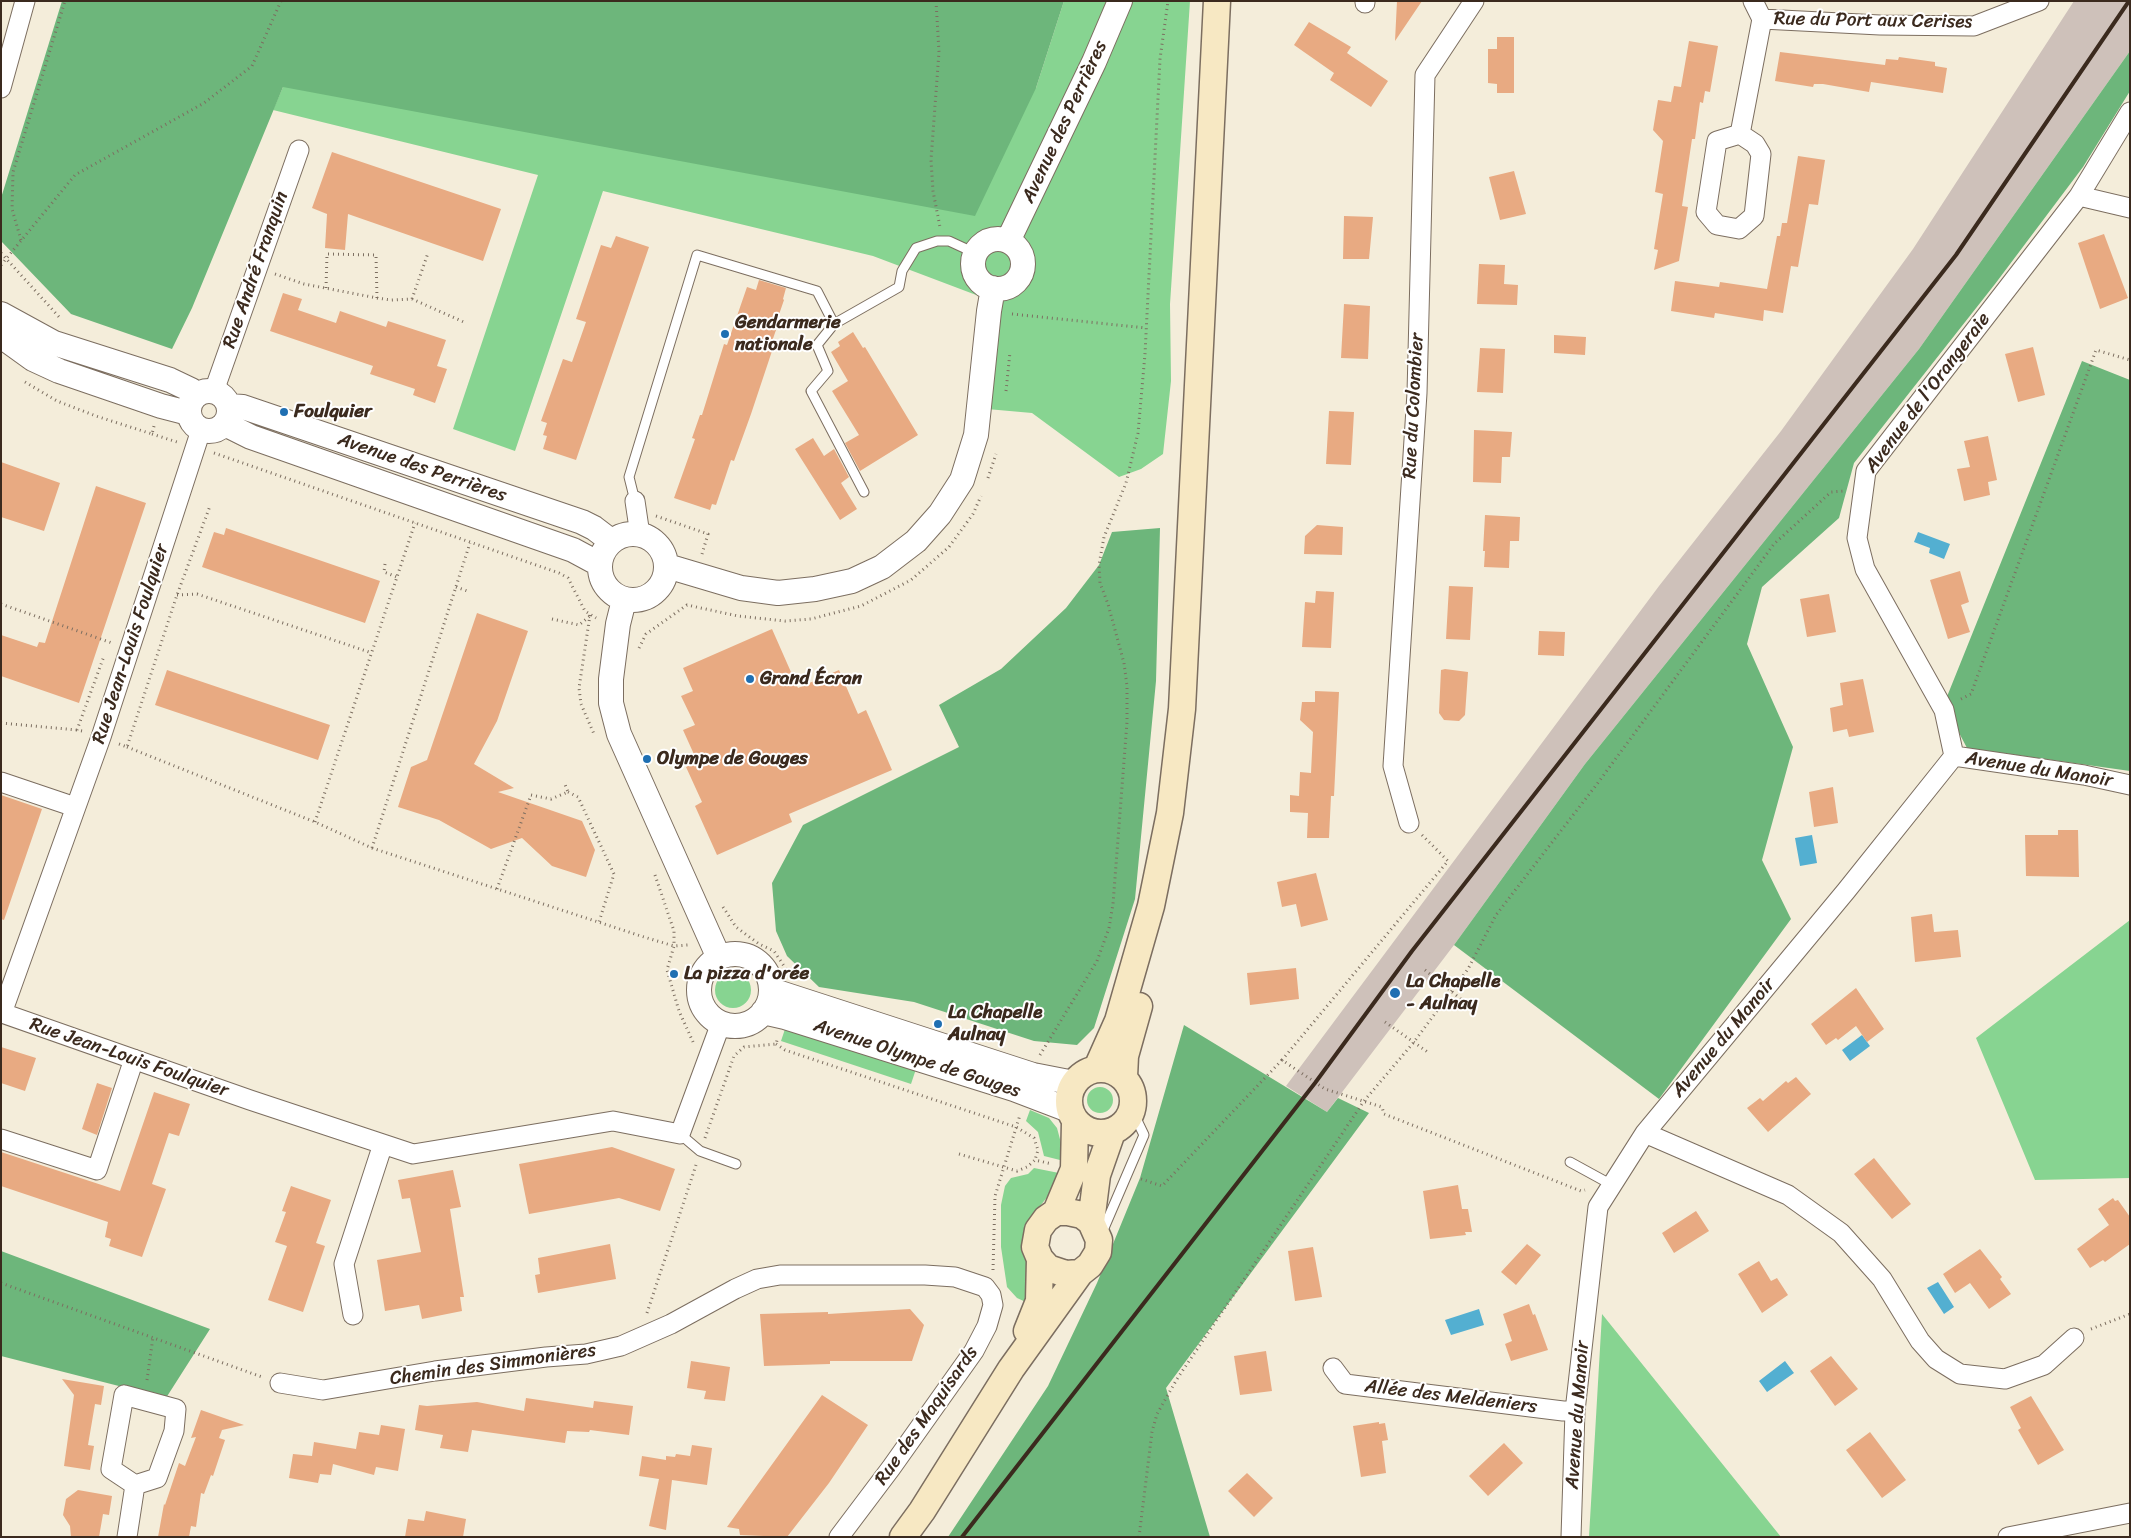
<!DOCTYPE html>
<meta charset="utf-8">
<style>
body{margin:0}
#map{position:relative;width:2131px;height:1538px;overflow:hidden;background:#f4edda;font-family:Sriracha,sans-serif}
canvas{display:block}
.frame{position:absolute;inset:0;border:2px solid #3b2a1e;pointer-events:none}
</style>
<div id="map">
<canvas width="2131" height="1538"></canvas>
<div class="frame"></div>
</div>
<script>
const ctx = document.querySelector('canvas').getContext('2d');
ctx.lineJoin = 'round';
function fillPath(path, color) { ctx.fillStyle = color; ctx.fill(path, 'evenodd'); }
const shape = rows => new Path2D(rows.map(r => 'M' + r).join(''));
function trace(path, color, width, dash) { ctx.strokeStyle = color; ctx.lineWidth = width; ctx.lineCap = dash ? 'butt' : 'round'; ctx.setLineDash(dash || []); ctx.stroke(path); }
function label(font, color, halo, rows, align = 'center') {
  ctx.font = font + ' Sriracha,sans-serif'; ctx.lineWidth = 4; ctx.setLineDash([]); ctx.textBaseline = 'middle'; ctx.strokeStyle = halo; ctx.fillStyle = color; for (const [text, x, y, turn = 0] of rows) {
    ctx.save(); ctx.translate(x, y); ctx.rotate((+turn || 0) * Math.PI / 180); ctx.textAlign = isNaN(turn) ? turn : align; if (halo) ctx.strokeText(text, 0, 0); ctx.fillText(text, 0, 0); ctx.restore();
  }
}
const industrial = shape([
 [2074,1,2130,1,2130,51,1919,349,1585,764,1454,945,1327,1112,1286,1086,1659,586,1781,431,1913,249]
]);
const green = shape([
 [1064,1,1190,1,1170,304,1171,381,1163,454,1141,469,1119,477,1032,413,987,409,1000,304,873,256,603,191,515,451,453,429,538,175,273,110,283,87,1036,88],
 [2130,920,2130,1178,2035,1180,1976,1038],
 '715 990a18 18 0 1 1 36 0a18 18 0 1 1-36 0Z',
 [786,1026,916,1069,911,1084,781,1041],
 '1087 1100a13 13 0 1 1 26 0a13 13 0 1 1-26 0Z',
 [1030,1110,1049,1118,1057,1128,1061,1143,1060,1160,1044,1156,1038,1132,1026,1121],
 [1034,1168,1059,1173,1052,1191,1025,1225,1023,1247,1029,1267,1028,1303,1017,1298,1007,1287,1001,1247,1001,1205,1005,1186,1011,1178,1028,1174],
 [1602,1314,1781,1537,1589,1537]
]);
const forest = shape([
 [62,1,1064,1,1036,88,975,216,283,87,192,308,172,349,71,314,1,241,1,198],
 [2130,51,2130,91,2083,167,1995,284,1854,463,1839,518,1762,587,1747,644,1793,747,1762,860,1791,919,1659,1099,1454,945,1585,764,1919,349],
 [2082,361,2130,380,2130,771,1967,748,1944,704],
 [1160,528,1156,681,1135,899,1094,1028,1077,1045,1034,1041,914,1002,819,987,787,956,776,931,772,883,803,825,959,747,939,705,1001,669,1066,608,1099,565,1112,532],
 [1184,1025,1327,1112,1338,1098,1369,1113,1166,1388,1210,1537,948,1537,1048,1386,1097,1283,1140,1178],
 [1,1251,210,1329,166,1398,1,1356]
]);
const water = shape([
 [1918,532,1950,544,1944,559,1929,553,1930,548,1914,542],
 [1812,835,1817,863,1800,866,1795,838],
 [1862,1035,1870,1046,1850,1061,1842,1050],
 [1938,1282,1954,1307,1944,1314,1927,1288],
 [1479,1309,1484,1325,1451,1335,1445,1320],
 [1785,1361,1794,1373,1767,1392,1759,1381]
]);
const building = shape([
 [1397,1,1422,1,1395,41],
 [1309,22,1351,47,1347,53,1388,81,1371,107,1330,80,1334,73,1294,45],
 [1497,37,1514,37,1514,93,1497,93,1497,84,1488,83,1488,49,1497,49],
 [1689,41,1718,46,1710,92,1705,91,1703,103,1700,102,1695,139,1692,139,1682,206,1688,207,1679,261,1654,270,1658,250,1654,249,1663,194,1655,192,1663,141,1653,130,1658,100,1671,102,1674,86,1681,87],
 [1780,52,1885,65,1886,59,1898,60,1899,57,1935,62,1935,66,1947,68,1943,93,1871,82,1869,92,1823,84,1814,84,1813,87,1775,81],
 [332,152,501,209,483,261,348,214,345,250,325,248,327,214,312,208],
 [1798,156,1825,160,1818,205,1809,204,1798,267,1791,266,1783,313,1764,310,1763,321,1715,313,1714,318,1671,311,1675,281,1719,287,1720,282,1767,289,1777,236,1780,236,1782,223,1787,223],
 [1514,171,1526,214,1500,220,1489,177],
 [1344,216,1373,217,1369,259,1343,259],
 [2104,234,2128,298,2100,309,2078,243],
 [616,236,649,247,576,460,543,449,547,436,543,435,547,423,541,421,563,359,572,362,586,322,576,319,601,245,611,248],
 [1479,264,1505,265,1504,284,1518,285,1517,305,1477,304],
 [759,280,786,288,783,299,784,300,774,329,776,330,769,350,772,351,751,414,734,461,731,460,716,505,712,504,710,510,674,498,695,439,692,438,700,415,702,415,724,344,727,345,747,287,756,290],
 [283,293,302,299,298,310,336,323,340,311,386,327,388,321,446,340,437,366,447,369,435,403,413,395,415,389,370,374,373,366,270,331],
 [1344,304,1370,306,1368,359,1341,358],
 [853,332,863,348,865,347,918,435,860,471,845,443,859,435,832,391,848,381,831,352,840,346,838,342],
 [1554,335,1586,337,1585,355,1554,353],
 [2033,347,2045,395,2018,402,2005,354],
 [1480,348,1505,349,1503,393,1477,392],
 [1329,411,1354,412,1351,465,1326,464],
 [1474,430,1512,432,1510,457,1502,457,1501,483,1473,482],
 [1988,436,1997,480,1988,482,1990,495,1964,501,1957,469,1970,467,1964,441],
 [813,438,824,456,834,449,849,477,841,483,857,509,840,520,795,449],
 [1,462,60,483,44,531,1,517],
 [96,486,146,503,79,703,1,676,1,635,37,647,39,642,45,643],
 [1485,515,1520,517,1519,541,1510,541,1509,568,1484,567,1485,551,1483,551],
 [1317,525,1343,527,1342,555,1304,554,1305,536],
 [226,528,380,581,365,623,202,567,214,532,224,535],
 [1960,571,1969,602,1961,605,1970,632,1948,639,1930,580],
 [1449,586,1473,587,1470,640,1446,639],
 [1316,591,1334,592,1331,648,1302,647,1305,602,1315,603],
 [1829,594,1836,632,1807,637,1800,599],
 [477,613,528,631,497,721,474,764,514,788,498,792,582,821,595,850,586,877,552,866,522,838,491,849,439,820,398,807,411,767,427,760],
 [772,629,798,688,839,670,858,714,866,710,892,770,789,814,792,822,717,855,695,806,702,802,686,767,697,761,683,730,695,725,681,696,693,691,683,668],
 [1539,631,1565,632,1564,656,1538,655],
 [1445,669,1468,672,1465,715,1459,721,1444,720,1439,713,1441,670],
 [167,670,330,725,318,760,155,705],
 [1863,679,1874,732,1849,737,1847,729,1833,732,1830,708,1843,705,1840,683],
 [1315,691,1339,692,1334,796,1331,796,1329,838,1307,838,1308,813,1290,812,1290,795,1299,796,1300,772,1311,773,1313,732,1300,720,1302,702,1315,702],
 [1833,787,1838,823,1814,827,1809,792],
 [1,795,42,809,4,920,1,919],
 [2058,830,2078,830,2079,877,2026,876,2025,835,2058,835],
 [1316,873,1328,920,1301,927,1296,904,1282,907,1277,882],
 [1932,914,1934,932,1958,930,1961,957,1915,962,1911,917],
 [1296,968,1299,999,1250,1005,1247,973],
 [1856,988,1884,1029,1867,1042,1856,1026,1838,1040,1836,1038,1826,1045,1811,1024],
 [1,1047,36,1058,25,1091,1,1083],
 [1796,1077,1811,1094,1768,1132,1747,1108,1760,1098,1763,1101,1786,1081,1788,1083],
 [97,1083,112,1088,97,1135,82,1129],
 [154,1092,190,1104,179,1136,169,1133,152,1184,166,1189,142,1257,109,1246,111,1239,105,1237,108,1222,1,1186,1,1152,120,1191],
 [612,1147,675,1169,660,1211,619,1198,529,1214,519,1164],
 [1874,1158,1911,1204,1892,1219,1854,1174],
 [453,1170,461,1207,450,1209,464,1297,460,1297,462,1311,422,1319,419,1305,385,1311,377,1260,421,1252,410,1198,402,1199,398,1180],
 [1458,1185,1462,1209,1468,1209,1472,1232,1465,1232,1466,1235,1430,1239,1423,1191],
 [291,1186,331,1200,316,1243,325,1246,303,1312,268,1300,287,1246,275,1242,286,1212,282,1211],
 [2113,1198,2115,1201,2118,1200,2130,1217,2130,1244,2105,1262,2103,1260,2090,1268,2077,1249,2109,1225,2098,1209],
 [1696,1211,1709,1231,1674,1253,1662,1233],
 [610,1244,616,1279,538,1293,535,1275,540,1274,538,1258],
 [1527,1244,1541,1255,1516,1285,1501,1272],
 [1313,1247,1322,1297,1295,1301,1288,1251],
 [1980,1249,2002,1277,2000,1279,2011,1294,1989,1309,1970,1283,1955,1293,1943,1274],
 [1759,1261,1771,1281,1777,1278,1788,1295,1762,1313,1738,1274],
 [1529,1304,1533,1315,1535,1314,1548,1350,1511,1361,1505,1344,1512,1341,1503,1314],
 [910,1309,924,1325,912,1361,830,1361,830,1364,764,1366,760,1314,828,1312,828,1314],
 [1266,1351,1272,1391,1240,1395,1234,1356],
 [1831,1356,1858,1389,1835,1406,1810,1371],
 [691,1361,730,1367,725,1401,704,1399,706,1391,687,1388],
 [62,1379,104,1386,101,1405,95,1404,88,1445,94,1446,90,1470,64,1466,74,1395],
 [822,1395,868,1425,829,1483,787,1537,740,1535,739,1529,727,1527],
 [2031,1396,2064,1450,2038,1465,2018,1430,2021,1428,2010,1407],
 [526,1398,593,1408,594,1401,633,1406,629,1435,590,1430,589,1432,567,1431,565,1443,472,1430,468,1452,440,1448,443,1435,415,1430,419,1405,427,1406,477,1402,524,1411],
 [201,1410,244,1425,222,1430,219,1438,225,1440,213,1476,211,1475,204,1494,201,1493,196,1527,191,1526,189,1537,158,1537,164,1504,165,1505,179,1463,185,1466,196,1437,191,1438],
 [1379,1422,1379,1424,1385,1423,1388,1440,1382,1441,1386,1473,1361,1477,1353,1426],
 [381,1425,405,1429,398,1471,376,1467,374,1475,333,1464,331,1475,320,1474,318,1483,289,1478,293,1454,312,1456,314,1442,356,1449,359,1432,379,1435],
 [1870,1432,1906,1480,1882,1498,1846,1450],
 [1504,1443,1523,1463,1488,1496,1469,1476],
 [692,1445,712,1448,707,1485,672,1480,666,1530,649,1526,659,1479,639,1476,642,1456,666,1460,666,1456,675,1457,676,1454,690,1456],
 [1247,1473,1273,1498,1254,1517,1228,1491],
 [78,1490,112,1496,109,1515,103,1514,99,1537,71,1537,70,1526,63,1515,66,1499],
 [426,1511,466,1519,463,1537,405,1537,408,1519,424,1521]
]);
const path = shape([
 [936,1,939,52,931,160,933,191,940,227],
 [21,240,12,209,13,172,65,1],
 [1,253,61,319],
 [1,265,75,175,204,103,252,66,281,1],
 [275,274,304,284,377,298,391,300,412,299,466,323],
 [326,288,327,254,376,255,377,298],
 [412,299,428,253],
 [1012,314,1146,328],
 [25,382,57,401,96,416,152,434,154,426],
 [1006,391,1010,352],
 [152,434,177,442],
 [214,453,559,573,568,578,585,611,596,618],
 [988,478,996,454],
 [656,516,708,534,702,554],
 [385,564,384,572,397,577],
 [456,587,470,592],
 [177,595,197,594,372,653],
 [1,604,112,643],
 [590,615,579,688,581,704,594,734],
 [552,619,579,625,590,616],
 [639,648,646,634,687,605,738,616,785,621,811,619,861,606,911,580,949,547,973,514,981,496],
 [1961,699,1971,694,2096,350,2130,360],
 [1,723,77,730],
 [82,731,77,730,104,656],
 [119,744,127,747,177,595,210,506],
 [127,747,315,822,372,848,644,937,674,946,688,945],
 [568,792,578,797,614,874,599,922],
 [315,822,415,523],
 [1422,835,1448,861,1282,1060,1325,1089,1382,1107,1384,1114,1581,1191,1585,1190],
 [372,848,470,543],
 [655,875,674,931,674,946,667,970,679,1011,693,1042],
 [497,889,531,795,551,799,568,792,564,782],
 [723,907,736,927,759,944,774,951,788,972],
 [1425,970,1467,1004],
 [1385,1022,1429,1053],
 [776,1044,785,1050,1016,1127,1034,1138,1038,1150,1035,1160],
 [1040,1055,1097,961,1109,928,1113,904,1127,722,1127,686,1124,663,1108,604,1100,583,1099,565,1104,537,1126,483,1138,433,1145,354,1160,59,1168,1],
 [705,1138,734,1056,744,1047,776,1044,778,1037],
 [959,1154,1017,1171,1027,1167,1035,1160,1052,1164],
 [1141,1179,1162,1186,1282,1060],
 [993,1270,995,1196,1020,1115],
 [1,1283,262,1377],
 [647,1313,696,1165],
 [2091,1329,2130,1314],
 [147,1380,153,1337],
 [1139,1537,1152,1432,1157,1414,1177,1379,1364,1101,1414,1042,1468,969,1496,915,1597,784,1774,544,1831,492,1844,491]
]);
const service = shape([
 [864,492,811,391,828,371,817,345,834,324,899,287,902,271,916,248,937,241,949,241,975,253],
 [635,501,629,477,697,255,817,291,834,324],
 [680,1134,700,1151,736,1164],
 [1570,1162,1612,1185],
 [1101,1235,1144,1135,1132,1110]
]);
const minor = shape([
 [1365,1,1365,3],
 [1753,1,1762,19,1880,25,1974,26,2039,1],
 [1,88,25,1],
 [1740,134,1755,144,1761,154,1754,216,1739,229,1717,225,1706,212,1717,141,1740,134,1762,19],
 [2079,196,2130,208],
 [214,391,299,150],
 [201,430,101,737,2,1013,250,1100,413,1154,613,1121,680,1134,721,1023],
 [635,501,640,535],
 [1954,756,1944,710,1865,569,1857,538,1866,471,2079,196,2130,112],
 [1954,756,2084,775,2130,785],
 [1,782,75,807],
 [1409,823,1393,766,1417,393,1425,75,1474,1],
 [1645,1133,1788,1195,1841,1233,1882,1279,1920,1341,1936,1359,1960,1374,2005,1379,2044,1365,2074,1338],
 [1,1139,97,1170,134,1059],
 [353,1315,344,1264,383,1144],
 [1333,1368,1345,1384,1563,1411,1575,1411],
 [280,1383,323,1390,435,1371,546,1357,586,1354,621,1346,671,1324,735,1289,757,1279,780,1275,925,1275,955,1277,985,1287,991,1295,993,1305,987,1326,974,1351,891,1468,839,1537],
 [124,1395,176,1409,174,1431,157,1478,135,1485,111,1469,124,1395],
 [127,1537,135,1485],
 [1571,1537,1575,1411,1598,1207,1645,1133,1846,891,1954,756],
 [2008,1537,2130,1513]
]);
const tertiary = shape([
 '973 264a25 25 0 1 1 50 0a25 25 0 1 1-50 0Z',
 [1008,241,1094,62,1120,1],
 [1,314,54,343,170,380,191,390,196,395],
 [1,336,33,359,59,371,161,406,188,413],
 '189 411a20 20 0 1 1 40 0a20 20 0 1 1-40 0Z',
 [229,406,243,407,582,522,594,528,611,541],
 [225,424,251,437,573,550,599,564],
 '600 567a33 33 0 1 1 66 0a33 33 0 1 1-66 0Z',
 [667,566,741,588,778,593,815,589,852,581,882,567,916,541,940,514,962,480,976,435,989,311,993,288],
 [624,600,618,624,611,679,611,703,619,734,719,958],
 '699 990a36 36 0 1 1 72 0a36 36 0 1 1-72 0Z',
 [771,990,1033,1075,1074,1083],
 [763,1012,785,1017,1014,1089,1069,1110]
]);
const secondary = shape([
 [1097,1068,1118,1021,1151,906,1170,813,1182,709,1217,1],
 '1069 1101a32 32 0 1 1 64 0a32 32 0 1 1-64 0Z',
 [1124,1077,1125,1056,1139,1006],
 [1056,1212,1074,1169,1075,1122],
 [1091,1222,1097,1175,1112,1132],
 [1027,1331,1039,1301,1040,1259],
 [903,1537,922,1511,1011,1369,1080,1273,1090,1265,1098,1252,1099,1240,1091,1222,1082,1215,1068,1212,1056,1212,1046,1219,1038,1230,1035,1247,1040,1259,1048,1268,1066,1274,1080,1273]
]);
const rail = shape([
 [962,1537,1315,1083,1412,951,1956,255,2129,1]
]);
const markers = [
 [725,334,5,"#1f6fb2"],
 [284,412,5,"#1f6fb2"],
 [750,679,5,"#1f6fb2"],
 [647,759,5,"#1f6fb2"],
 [674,974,5,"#1f6fb2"],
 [1395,993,6,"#1f6fb2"],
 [938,1024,5,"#1f6fb2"]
];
const streetNames = [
 ["Rue du Port aux Cerises",1873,21,1],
 ["Avenue des Perrières",1065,122,-65],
 ["Rue André Franquin",256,270,-71],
 ["Avenue de l'Orangeraie",1928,393,-53],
 ["Rue du Colombier",1414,406,-87],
 ["Avenue des Perrières",422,468,19],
 ["Rue Jean-Louis Foulquier",131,644,-72],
 ["Avenue du Manoir",2039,770,9],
 ["Avenue du Manoir",1724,1038,-50],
 ["Rue Jean-Louis Foulquier",129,1058,19],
 ["Avenue Olympe de Gouges",917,1059,18],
 ["Chemin des Simmonières",493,1365,-8],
 ["Allée des Meldeniers",1451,1397,7],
 ["Avenue du Manoir",1578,1415,-86],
 ["Rue des Maquisards",927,1416,-55]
];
const poiNames = [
 ["Gendarmerie",735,323],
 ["nationale",735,345],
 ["Foulquier",294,412],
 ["Grand Écran",760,679],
 ["Olympe de Gouges",657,759],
 ["La pizza d'orée",684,974],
 ["La Chapelle",1406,982],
 ["- Aulnay",1406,1004],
 ["La Chapelle",948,1013],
 ["Aulnay",948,1035]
];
fillPath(industrial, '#cec1ba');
fillPath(green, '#87d491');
fillPath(forest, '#6db67b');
fillPath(water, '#53afd1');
fillPath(building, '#e8aa82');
trace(service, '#7c6e60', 11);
trace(minor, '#7c6e60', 21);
trace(tertiary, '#7c6e60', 26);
trace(secondary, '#7c6e60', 29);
trace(path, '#7c6e60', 3, [1, 4]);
trace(service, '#fff', 9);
trace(minor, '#fff', 19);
trace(tertiary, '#fff', 24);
trace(secondary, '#f7e8c3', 26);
trace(rail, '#3b2a1e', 4);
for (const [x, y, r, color] of markers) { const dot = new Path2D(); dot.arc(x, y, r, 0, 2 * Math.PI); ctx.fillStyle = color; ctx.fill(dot); trace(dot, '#fff', 2); }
label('19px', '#3b2a1e', '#fff', streetNames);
label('bold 19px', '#3b2a1e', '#fff', poiNames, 'left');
</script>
